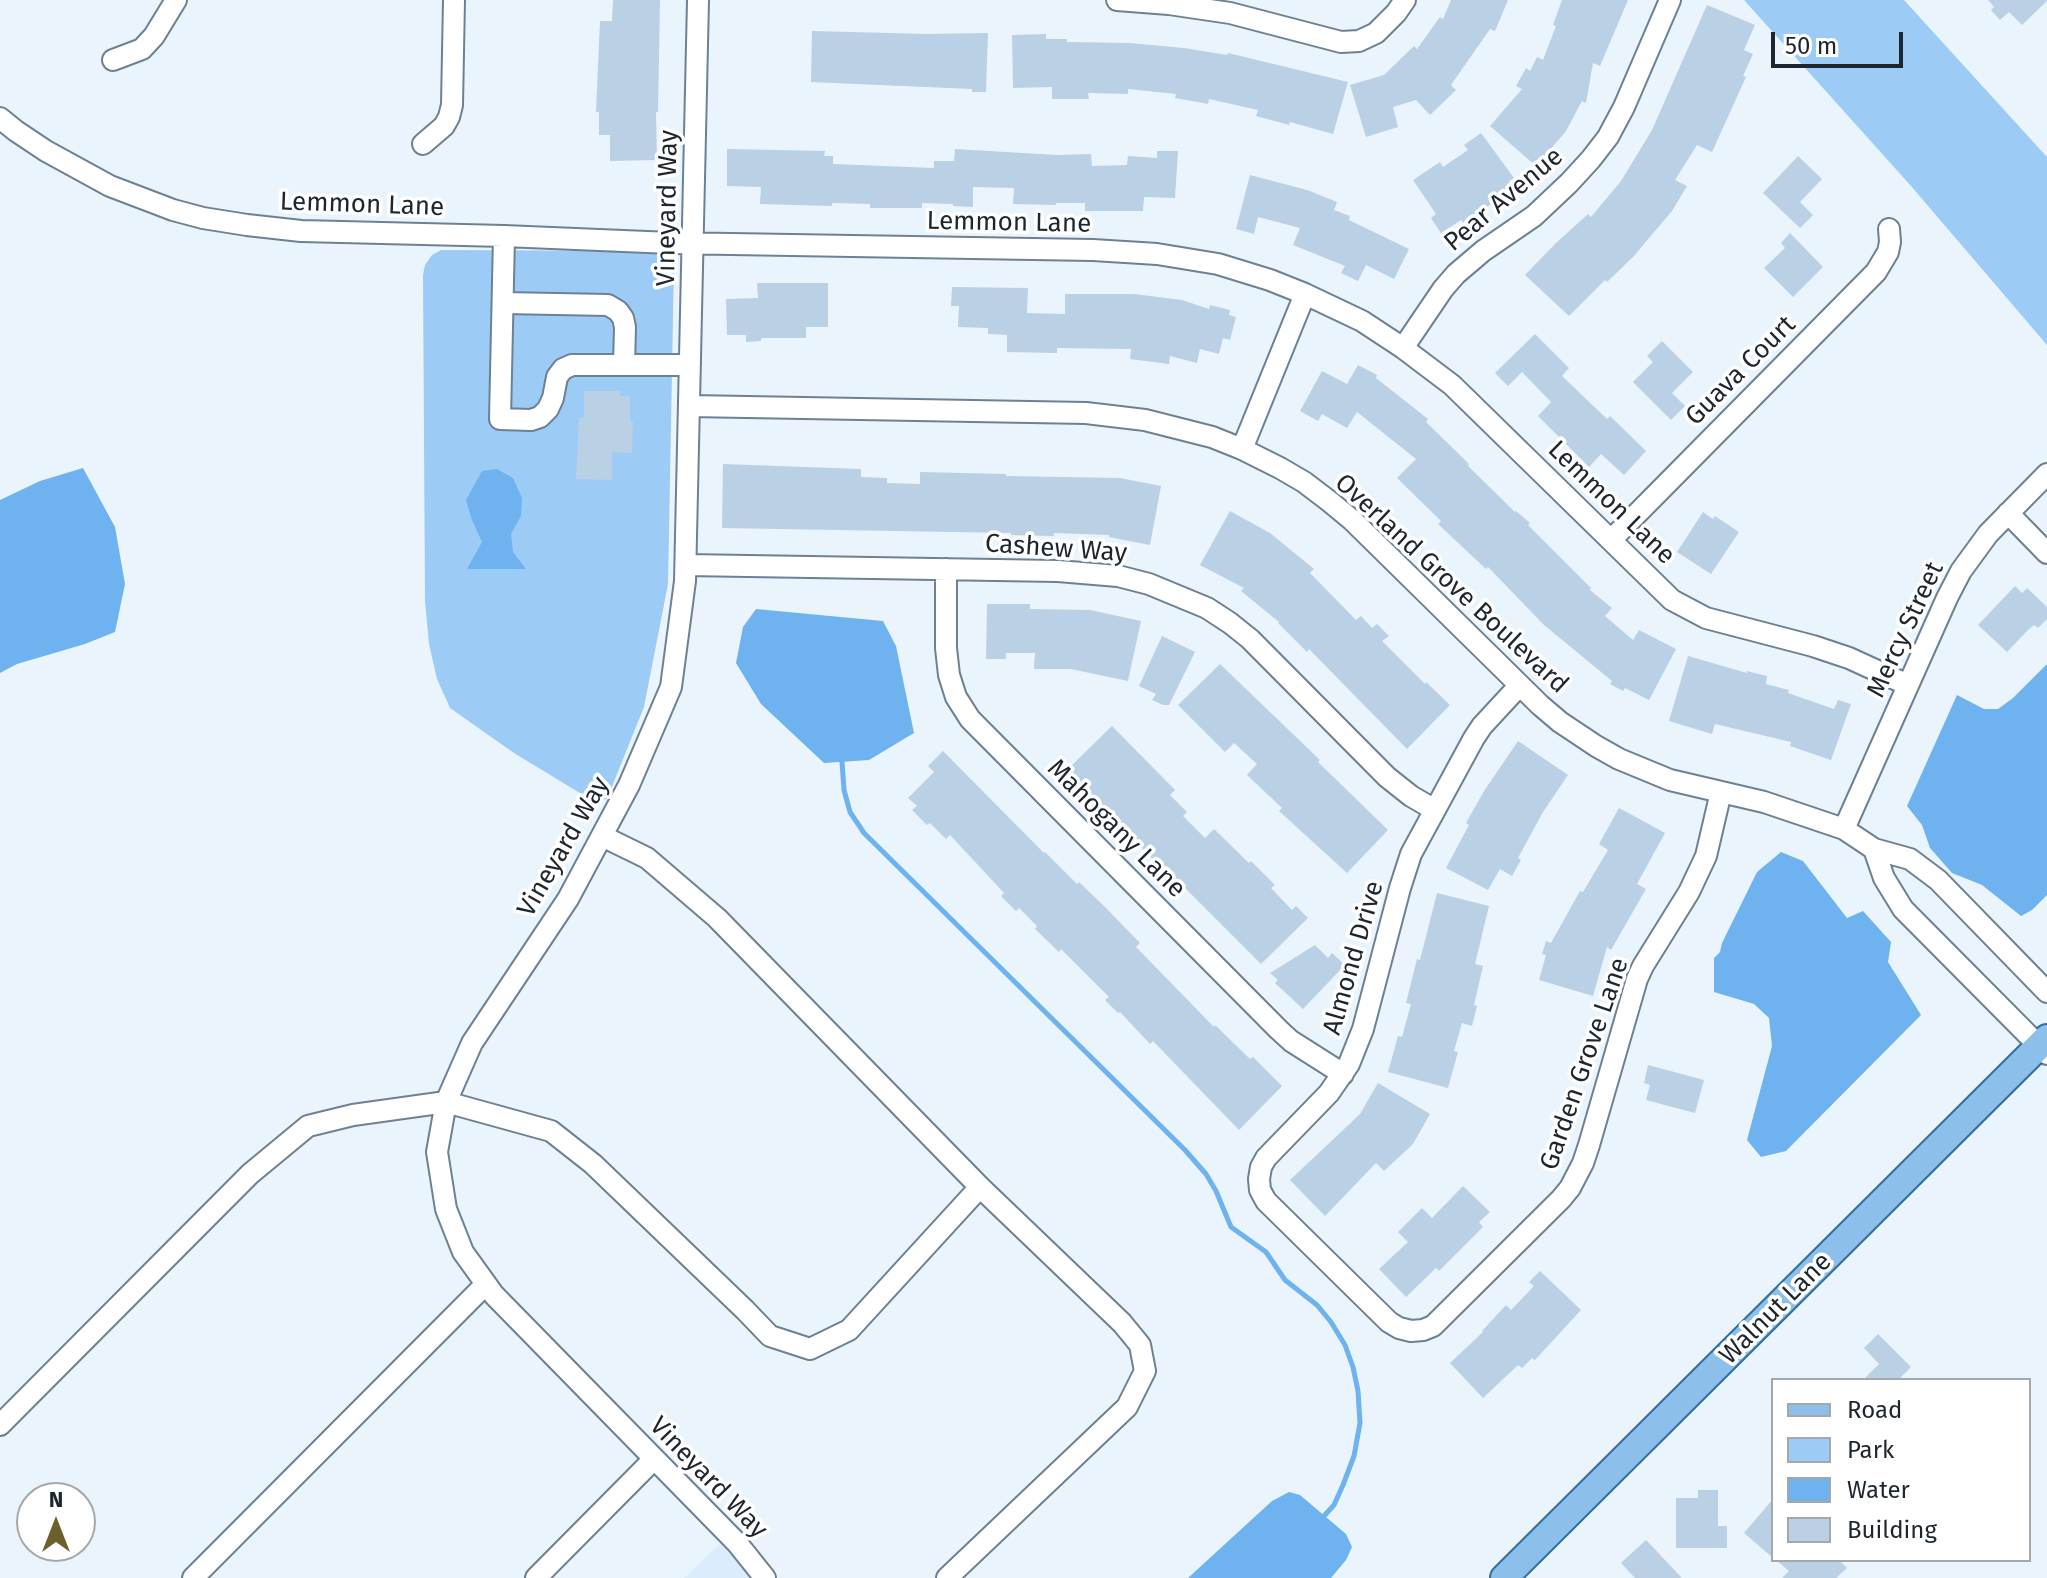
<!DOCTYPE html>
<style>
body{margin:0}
#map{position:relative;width:2047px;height:1578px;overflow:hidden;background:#eaf4fc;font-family:"Fira Sans",sans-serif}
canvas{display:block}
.legend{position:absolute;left:1771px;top:1378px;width:260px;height:184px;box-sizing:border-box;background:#fff;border:2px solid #a5a8ab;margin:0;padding:10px 14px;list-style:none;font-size:24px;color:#1d262e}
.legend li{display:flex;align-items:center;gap:16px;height:40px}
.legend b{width:40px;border:2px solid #a5a8ab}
.north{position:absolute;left:16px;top:1482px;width:80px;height:80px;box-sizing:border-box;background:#fff;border:2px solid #a5a8ab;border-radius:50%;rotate:0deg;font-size:22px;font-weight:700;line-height:32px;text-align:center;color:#1d262e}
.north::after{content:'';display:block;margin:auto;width:28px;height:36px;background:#6c602d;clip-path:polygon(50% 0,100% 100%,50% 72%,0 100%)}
.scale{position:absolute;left:1771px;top:32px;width:132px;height:36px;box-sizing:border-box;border:4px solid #1d262e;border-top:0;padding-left:10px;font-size:24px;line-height:28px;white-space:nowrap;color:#1d262e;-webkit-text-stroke:6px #fff;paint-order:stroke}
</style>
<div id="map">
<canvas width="2047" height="1578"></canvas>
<ul class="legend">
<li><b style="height:10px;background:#8cbfe9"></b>Road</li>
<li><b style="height:22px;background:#9ccbf6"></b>Park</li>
<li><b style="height:22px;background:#6eb2ef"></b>Water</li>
<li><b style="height:22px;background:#b9d0e5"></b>Building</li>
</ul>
<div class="north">N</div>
<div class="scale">50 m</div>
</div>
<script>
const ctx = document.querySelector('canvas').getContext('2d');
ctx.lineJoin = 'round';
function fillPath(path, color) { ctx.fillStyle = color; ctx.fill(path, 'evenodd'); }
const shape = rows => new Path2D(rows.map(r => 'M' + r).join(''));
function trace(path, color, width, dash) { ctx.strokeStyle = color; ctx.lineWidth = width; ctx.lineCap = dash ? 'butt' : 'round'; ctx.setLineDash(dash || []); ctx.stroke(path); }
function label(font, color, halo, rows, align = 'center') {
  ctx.font = font + ' "Fira Sans",sans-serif'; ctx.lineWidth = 7; ctx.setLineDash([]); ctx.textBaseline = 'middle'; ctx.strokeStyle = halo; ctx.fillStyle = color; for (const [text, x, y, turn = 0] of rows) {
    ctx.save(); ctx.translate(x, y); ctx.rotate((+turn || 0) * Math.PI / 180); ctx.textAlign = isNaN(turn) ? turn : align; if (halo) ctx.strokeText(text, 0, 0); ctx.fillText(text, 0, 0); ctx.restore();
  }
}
const built = shape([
 [724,1540,756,1578,684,1578]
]);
const green = shape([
 [1744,0,1904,0,2047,157,2047,345,1911,186],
 [441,250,654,251,664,253,674,265,668,584,644,707,607,799,593,801,514,753,450,708,437,679,429,644,425,601,423,275,425,265,432,255]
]);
const water = shape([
 [83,468,115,527,125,584,115,632,85,644,17,664,0,673,0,500,40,481],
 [497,469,513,478,522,498,521,516,511,534,513,552,526,569,467,569,482,542,472,520,466,500,482,471],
 [756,609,883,621,896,646,914,733,869,760,824,763,761,704,736,663,743,627],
 [2047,664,2047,895,2032,910,2021,916,1982,885,1952,873,1930,848,1922,825,1907,806,1957,695,1984,709,1998,709,2013,698],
 [1781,852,1803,861,1847,918,1863,911,1891,942,1888,962,1921,1015,1786,1151,1761,1157,1747,1140,1772,1046,1769,1018,1754,1004,1714,992,1714,958,1720,952,1722,943,1757,872],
 [1289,1492,1300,1495,1346,1534,1352,1547,1346,1560,1331,1578,1188,1578,1272,1501]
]);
const stream = shape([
 [842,762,844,790,850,812,864,833,1185,1150,1206,1174,1216,1191,1231,1227,1266,1252,1285,1280,1317,1305,1331,1322,1345,1345,1353,1367,1358,1391,1360,1423,1354,1456,1343,1485,1334,1505,1324,1516]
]);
const building = shape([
 [613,0,660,0,658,112,656,112,657,160,610,161,610,135,599,135,599,112,596,112,600,21,612,21],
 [1451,0,1508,0,1495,31,1490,29,1451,85,1456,90,1430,115,1416,100,1393,107,1398,127,1366,137,1350,85,1384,75,1414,46,1417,49,1440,17,1443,19],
 [1562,0,1628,0,1600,66,1593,63,1586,103,1582,101,1566,131,1536,166,1490,126,1522,89,1516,86,1526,68,1530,71,1537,57,1543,60,1556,26,1553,25],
 [1988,0,2047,0,2047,1,2022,25,2009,12,2000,20,1991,10,1994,7],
 [1707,5,1755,25,1744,50,1753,54,1743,76,1746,77,1712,152,1697,145,1675,180,1687,186,1672,211,1633,257,1607,282,1605,280,1569,316,1525,275,1555,244,1588,214,1591,217,1621,181,1652,130],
 [812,31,926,34,988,33,986,92,972,92,972,89,811,82],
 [1046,34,1046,39,1067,39,1067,42,1130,43,1184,48,1227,55,1228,53,1348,82,1333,134,1290,122,1289,125,1256,116,1258,110,1209,99,1208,104,1175,98,1176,94,1128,89,1128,94,1088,93,1089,99,1052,99,1052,87,1013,88,1012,35],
 [1481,133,1514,178,1509,181,1514,188,1464,223,1461,220,1441,233,1431,218,1436,214,1413,180,1440,162,1443,167,1468,150,1464,145],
 [727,149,825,151,824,156,833,156,833,164,934,168,934,161,954,161,955,149,1057,155,1091,154,1092,166,1127,165,1128,156,1157,158,1157,151,1178,151,1175,198,1144,197,1143,211,1085,211,1085,203,1056,203,1056,205,1013,204,1014,188,973,187,973,207,953,206,953,204,922,203,922,208,870,208,870,204,832,203,832,206,760,204,761,187,727,186],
 [1798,156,1822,179,1800,202,1813,215,1800,228,1763,193],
 [1250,175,1307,190,1337,202,1334,210,1350,216,1349,220,1409,249,1394,279,1366,265,1358,281,1341,273,1345,266,1293,245,1300,228,1258,217,1254,234,1236,229],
 [1790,233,1823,267,1793,297,1764,268,1785,248,1781,243],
 [757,283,828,283,828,327,806,327,806,338,761,338,761,341,746,342,746,335,727,335,726,299,758,298],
 [952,287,1028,288,1027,313,1065,314,1065,294,1134,294,1182,300,1209,309,1210,305,1230,310,1229,315,1236,317,1230,340,1223,338,1219,354,1200,349,1197,363,1170,356,1169,364,1130,359,1131,349,1057,348,1057,353,1007,352,1007,335,988,334,988,328,958,327,959,306,951,306],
 [1535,334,1569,368,1562,376,1607,419,1610,416,1646,451,1624,475,1601,454,1589,467,1538,416,1551,402,1522,372,1508,386,1495,373],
 [1662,341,1693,372,1672,393,1685,406,1671,420,1633,382,1653,362,1647,356],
 [1358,365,1377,375,1376,378,1428,419,1426,422,1469,464,1468,466,1515,512,1516,511,1530,523,1528,525,1591,588,1590,590,1612,608,1605,616,1633,640,1639,630,1676,649,1649,700,1625,688,1623,691,1610,684,1612,681,1544,625,1488,567,1486,569,1438,524,1441,521,1397,478,1416,459,1357,412,1347,428,1322,414,1318,421,1300,411,1322,371,1347,384],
 [584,391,620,391,620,396,630,396,630,421,633,421,632,453,612,452,612,480,576,479,579,418,584,418],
 [723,464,861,469,861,477,887,478,887,483,920,484,920,472,1006,474,1006,476,1120,478,1161,486,1150,545,1109,537,1109,535,1054,533,1054,536,1011,535,1011,533,722,528],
 [1230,511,1270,533,1314,569,1310,573,1356,620,1361,616,1372,628,1377,624,1389,636,1382,641,1425,684,1426,682,1450,705,1407,749,1309,649,1307,652,1278,623,1279,622,1241,591,1244,588,1200,565],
 [1703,512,1713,519,1715,516,1739,532,1711,574,1677,552],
 [2015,586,2022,593,2027,588,2047,607,2047,619,2038,628,2034,625,2028,630,2007,652,1978,625],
 [987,604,1030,604,1030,609,1090,610,1141,621,1128,681,1071,669,1034,669,1035,653,1006,653,1006,659,986,659],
 [1162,636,1195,652,1169,705,1163,705,1152,700,1156,694,1139,686],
 [1688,656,1747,673,1747,671,1767,676,1766,684,1789,690,1788,693,1834,709,1838,700,1851,704,1831,760,1790,746,1791,742,1715,724,1712,734,1669,721],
 [1220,664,1320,760,1318,762,1388,830,1347,873,1279,811,1282,808,1247,775,1257,764,1234,743,1225,752,1178,705],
 [1112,726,1175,790,1170,795,1187,812,1183,816,1205,838,1214,829,1249,863,1251,861,1275,885,1271,888,1292,910,1296,906,1308,918,1261,964,1164,867,1162,869,1097,800,1067,770],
 [1518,741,1568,775,1543,812,1518,858,1521,860,1512,876,1500,869,1488,890,1446,868,1469,825,1466,823,1484,791],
 [943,751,1044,853,1045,852,1077,884,1079,882,1105,907,1140,943,1136,947,1214,1027,1215,1025,1250,1059,1253,1057,1282,1086,1239,1130,1153,1041,1150,1044,1120,1012,1118,1013,1105,1000,1109,997,1061,949,1059,952,1035,929,1037,926,1019,908,1016,911,1001,896,1004,893,950,835,946,839,930,823,927,825,912,810,917,806,908,798,934,772,928,766],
 [1619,808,1665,833,1637,884,1646,889,1611,950,1607,947,1593,996,1539,980,1546,955,1542,954,1546,941,1551,943,1580,891,1583,892,1608,850,1599,844],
 [1437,893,1489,906,1475,964,1483,966,1474,1005,1477,1006,1472,1026,1462,1023,1454,1051,1458,1052,1448,1088,1388,1072,1398,1036,1402,1037,1411,1004,1406,1003,1417,959,1420,960],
 [1315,945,1328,958,1332,953,1345,965,1303,1009,1275,983,1278,980,1270,973],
 [1648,1065,1704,1080,1695,1113,1646,1100,1650,1085,1644,1083],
 [1378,1083,1430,1114,1413,1144,1384,1171,1376,1163,1325,1216,1290,1180,1360,1114],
 [1463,1186,1490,1212,1479,1222,1483,1227,1439,1271,1436,1268,1406,1297,1379,1269,1408,1242,1398,1232,1422,1208,1432,1218],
 [1540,1271,1581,1310,1535,1360,1532,1358,1522,1368,1518,1365,1483,1398,1450,1363,1483,1332,1482,1331,1506,1305,1511,1310,1534,1286,1529,1282],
 [1878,1334,1911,1367,1898,1380,1863,1380,1879,1364,1864,1348],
 [1698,1490,1718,1490,1718,1526,1727,1526,1727,1548,1676,1548,1676,1498,1698,1498],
 [1773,1499,1773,1558,1744,1533],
 [1646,1540,1682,1578,1635,1578,1621,1563],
 [1776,1560,1839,1560,1847,1568,1836,1578,1782,1578,1789,1571]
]);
const minor = shape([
 [698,0,685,581,671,687,629,785,568,899,472,1043,446,1102,437,1152,446,1209,463,1252,494,1295,737,1543,765,1578],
 [1117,0,1169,4,1230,13,1341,42,1359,41,1376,33,1396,13,1405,0],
 [113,60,142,49,154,36,176,0],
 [0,118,16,131,46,151,110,186,173,210,203,218,247,225,301,231,504,236,671,243,1093,250,1157,254,1218,264,1270,280,1305,294,1362,321,1403,348,1452,385,1672,600,1706,618,1813,646,1849,658,1908,685],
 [423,144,444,126,449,117,452,105,454,0],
 [504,236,500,419,531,420,540,417,548,409,553,398,557,377,563,369,572,365,690,365],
 [504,303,608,305,618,311,623,318,625,327,624,365],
 [1403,348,1443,289,1456,274,1483,251,1534,216,1569,183,1591,159,1608,137,1624,107,1670,0],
 [690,406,1086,413,1145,420,1212,437,1242,449,1280,468,1304,482,1329,501,1352,520,1540,705,1560,722,1596,746,1619,759,1670,780,1764,802,1844,829,1874,849],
 [1242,449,1305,294],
 [2008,513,2047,553],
 [1611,540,1876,272,1888,252,1890,242,1889,229],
 [686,565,1058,571,1118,576,1149,584,1207,608,1230,623,1250,639,1387,777,1411,796,1435,810],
 [946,569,946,648,949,675,956,697,970,719,1279,1030,1291,1041,1343,1074],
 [1519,686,1482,726,1474,738,1411,854,1400,888,1363,1029,1349,1064,1329,1093,1266,1158,1261,1167,1259,1179,1260,1190,1266,1201,1389,1322,1399,1328,1411,1331,1423,1330,1433,1326,1561,1199,1570,1188,1583,1163,1589,1145,1637,979,1643,966,1689,892,1706,856,1721,792],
 [1844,829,1947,598,1961,571,1988,534,2047,474],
 [602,836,647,858,717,918,980,1187,1122,1323,1140,1345,1145,1371,1127,1407,947,1578],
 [2047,992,1938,880,1910,859,1874,849,1884,878,1903,909,2047,1054],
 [0,1425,250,1174,308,1126,353,1115,446,1102,551,1131,593,1164,745,1310,770,1336,810,1349,849,1330,980,1187],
 [193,1578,486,1284],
 [536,1578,654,1459]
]);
const major = shape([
 [1504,1578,2047,1038]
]);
const streetNames = [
 ["Pear Avenue",1504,200,-40],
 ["Lemmon Lane",362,205,2],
 ["Vineyard Way",668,208,-89],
 ["Lemmon Lane",1009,223,1],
 ["Guava Court",1741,371,-45],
 ["Lemmon Lane",1611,503,44],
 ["Cashew Way",1056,549,4],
 ["Overland Grove Boulevard",1451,584,43],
 ["Mercy Street",1906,630,-65],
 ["Mahogany Lane",1116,829,45],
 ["Vineyard Way",564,847,-60],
 ["Almond Drive",1354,958,-74],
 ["Garden Grove Lane",1585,1064,-71],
 ["Walnut Lane",1776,1309,-45],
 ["Vineyard Way",708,1478,46]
];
fillPath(built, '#dbecfd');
fillPath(green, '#9ccbf6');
fillPath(water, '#6eb2ef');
trace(stream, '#6eb2ef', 5);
fillPath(building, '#b9d0e5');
trace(minor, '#6c8194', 24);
trace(major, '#336e9e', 30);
trace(minor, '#fff', 20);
trace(major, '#8cbfe9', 26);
label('26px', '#1d262e', '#fff', streetNames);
</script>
